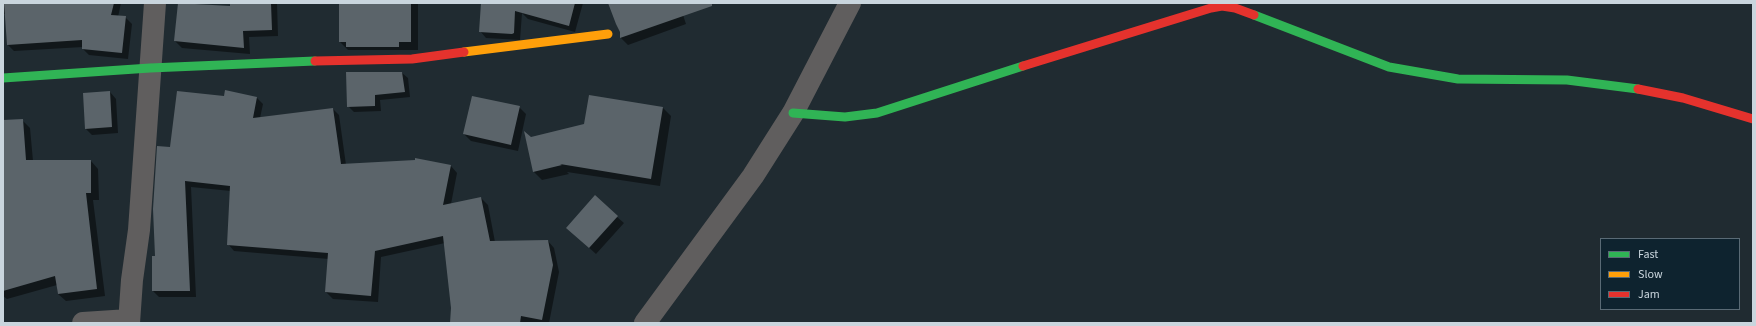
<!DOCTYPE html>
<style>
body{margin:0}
#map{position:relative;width:1756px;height:326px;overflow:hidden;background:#202b31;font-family:"Source Sans 3",sans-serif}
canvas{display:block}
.frame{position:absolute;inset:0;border:4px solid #c9d5dd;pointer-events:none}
.legend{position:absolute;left:1600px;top:238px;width:140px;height:72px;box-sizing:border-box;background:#0e232f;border:1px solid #596a75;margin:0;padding:5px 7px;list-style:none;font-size:12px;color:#c9d5dd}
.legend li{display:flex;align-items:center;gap:8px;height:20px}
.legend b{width:20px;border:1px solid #596a75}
</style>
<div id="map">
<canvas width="1756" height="326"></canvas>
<div class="frame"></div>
<ul class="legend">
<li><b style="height:5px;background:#30b455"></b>Fast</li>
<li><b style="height:5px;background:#ff9f0a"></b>Slow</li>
<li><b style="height:5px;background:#e5322d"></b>Jam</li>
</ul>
</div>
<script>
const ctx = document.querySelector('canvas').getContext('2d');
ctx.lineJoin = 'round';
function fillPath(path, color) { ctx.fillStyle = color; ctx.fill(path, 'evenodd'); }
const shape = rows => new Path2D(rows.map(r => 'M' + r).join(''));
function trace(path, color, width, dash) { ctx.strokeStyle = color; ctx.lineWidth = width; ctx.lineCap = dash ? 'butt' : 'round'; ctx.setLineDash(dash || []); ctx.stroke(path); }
const shadow = shape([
 [3,3,121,3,118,17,125,17,132,24,128,59,89,55,83,49,83,47,14,51,7,44,6,14,3,14],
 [179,3,231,7,231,3,277,3,278,36,249,37,250,54,182,48,175,41],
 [340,3,418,3,418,50,348,50,340,42],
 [482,3,583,3,575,32,528,19,522,13,520,40,486,38,480,31],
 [610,3,679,3,686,24,628,45,621,38,621,32],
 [402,73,408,78,410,97,380,100,381,111,354,112,348,106],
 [110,92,116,99,118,133,92,135,86,129],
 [225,97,257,98,263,104,260,118,333,109,339,115,346,165,451,166,457,173,451,204,481,198,488,205,495,242,548,241,554,248,559,272,549,323,527,322,527,323,451,323,452,308,445,243,381,257,378,302,333,299,326,292,329,259,234,251,228,244,231,191,191,187,196,297,159,297,153,291,171,148],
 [519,107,526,114,518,151,471,141,464,134],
 [663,108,671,116,660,186,567,172,569,174,542,180,534,172,525,134,530,139],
 [22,120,30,128,33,161,91,161,98,169,99,200,93,200,105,296,66,301,58,294,57,285,7,299,3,296,3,121],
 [617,217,624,223,596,254,574,234]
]);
const building = shape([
 [4,3,114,3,111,15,126,16,122,53,82,49,82,40,7,45],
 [178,3,230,6,230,3,271,3,272,30,243,31,244,48,174,41],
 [339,3,411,3,411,42,399,42,399,47,346,47,346,42,339,42],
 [481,3,575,3,569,26,515,11,514,33,512,34,479,32],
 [608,3,712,3,712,6,620,38,620,32,616,24],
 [346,72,402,72,405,92,375,95,375,106,347,107],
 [225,90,257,97,253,118,333,108,341,164,415,160,415,158,451,165,443,205,481,197,490,241,548,240,553,265,542,320,521,316,520,323,450,323,451,308,443,236,375,251,371,296,325,292,328,253,227,245,230,186,185,181,190,291,152,291,152,256,155,256,153,209,157,146,170,147,177,91,224,96],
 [110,91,112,127,85,129,83,93],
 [589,95,663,107,651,179,560,164,562,165,533,172,524,131,531,137,584,124],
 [472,96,520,106,511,145,463,134],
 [23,119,26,160,91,160,91,193,86,193,97,289,58,294,55,276,3,291,3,120],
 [595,195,618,216,589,248,566,228]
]);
const street = shape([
 [83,323,129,320],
 [129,323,132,280,139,230,155,3],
 [645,323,753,176,793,113,850,3]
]);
const fast = shape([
 [1254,15,1389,67,1458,79,1567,80,1638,89],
 [3,78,150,68,315,61],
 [793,113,845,117,877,113,1023,66]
]);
const slow = shape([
 [464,52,608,34]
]);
const jam = shape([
 [315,61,412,59,464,52],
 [1023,66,1211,8,1222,6,1235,8,1254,15],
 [1638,89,1683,98,1753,119]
]);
fillPath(shadow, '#0007');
fillPath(building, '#5b646a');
trace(street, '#605e5e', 22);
trace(fast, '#30b455', 9);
trace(slow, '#ff9f0a', 9);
trace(jam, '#e5322d', 9);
</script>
